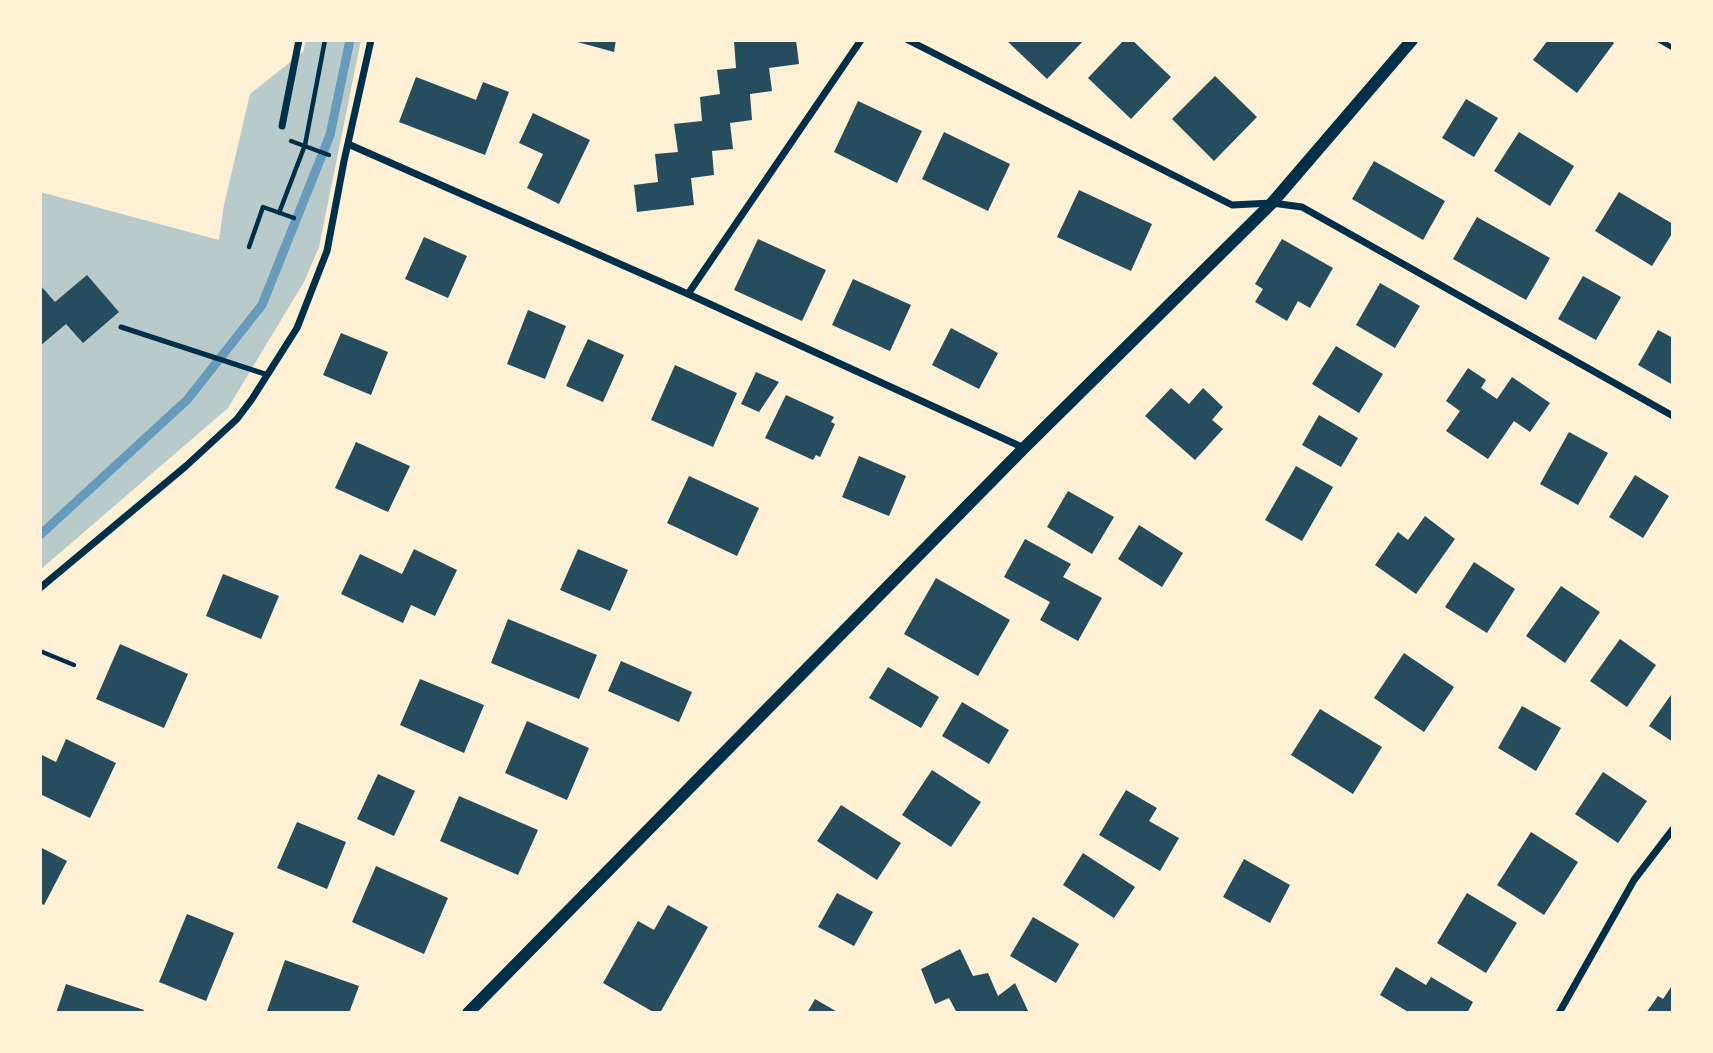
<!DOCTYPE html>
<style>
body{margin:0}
#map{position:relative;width:1713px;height:1053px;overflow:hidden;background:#fdf0d5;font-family:"PT Sans Narrow",sans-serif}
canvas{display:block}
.frame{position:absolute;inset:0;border:42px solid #fdf0d5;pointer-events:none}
</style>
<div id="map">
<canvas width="1713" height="1053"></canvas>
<div class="frame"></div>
</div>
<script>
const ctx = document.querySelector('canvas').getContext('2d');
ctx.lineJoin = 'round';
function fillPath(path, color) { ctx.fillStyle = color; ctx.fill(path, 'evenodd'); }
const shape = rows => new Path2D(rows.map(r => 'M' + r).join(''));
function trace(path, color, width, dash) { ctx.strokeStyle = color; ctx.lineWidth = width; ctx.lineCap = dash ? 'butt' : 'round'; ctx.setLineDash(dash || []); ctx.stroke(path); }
const green = shape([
 [306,40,361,40,319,247,304,282,228,408,40,570,40,192,219,240,224,205,250,94,303,52]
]);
const stream = shape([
 [40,535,187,400,262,305,330,135,350,40]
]);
const building = shape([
 [570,40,616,40,614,52],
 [796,40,799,64,769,68,772,91,750,94,752,120,730,123,733,149,712,151,714,175,691,178,694,205,637,212,634,185,658,182,655,154,678,152,674,124,702,121,700,97,720,94,717,70,736,68,734,41],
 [1006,40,1084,40,1047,79],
 [1124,40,1132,40,1171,77,1131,119,1088,78],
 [1548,40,1611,40,1614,43,1577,93,1533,60],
 [1215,76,1257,117,1214,161,1172,119],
 [416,77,476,100,483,82,509,92,485,155,399,122],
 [1466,99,1498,118,1474,157,1442,138],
 [858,101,922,131,897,183,834,152],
 [533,113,590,140,559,204,527,188,543,154,519,143],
 [944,132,1010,164,988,211,922,179],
 [1519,132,1574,166,1550,206,1494,171],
 [1374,161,1445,201,1423,240,1352,199],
 [1079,190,1152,224,1131,271,1057,237],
 [1619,192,1673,224,1673,232,1652,266,1595,231],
 [1477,217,1550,258,1526,300,1453,259],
 [424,237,467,256,448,298,405,279],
 [758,239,826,270,802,321,734,290],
 [1282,239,1333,268,1310,308,1298,301,1287,321,1255,302,1263,289,1255,284],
 [87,275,119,312,83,343,66,324,40,346,40,285,55,302],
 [1583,276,1621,297,1596,340,1558,319],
 [853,279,911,305,890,351,832,325],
 [1380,283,1420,306,1395,348,1356,325],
 [528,310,566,326,545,379,507,364],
 [951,328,998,353,979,389,932,365],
 [1658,330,1673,338,1673,385,1638,365],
 [341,333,388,352,371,395,323,375],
 [588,339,624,355,603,402,566,386],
 [1336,346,1383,374,1359,413,1312,384],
 [675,365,737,393,713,447,651,420],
 [1468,368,1486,380,1481,388,1497,399,1512,377,1550,403,1530,432,1514,421,1488,459,1446,431,1460,411,1446,401],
 [756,372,779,382,759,412,741,404],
 [1171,388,1189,404,1203,388,1223,407,1212,420,1223,429,1195,460,1145,416],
 [786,395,834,417,831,422,835,424,820,457,816,455,813,460,765,438],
 [1319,415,1358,438,1341,467,1302,445],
 [1569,432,1608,453,1578,505,1540,484],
 [356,442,410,466,388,512,335,488],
 [859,456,906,476,889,516,842,497],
 [1296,466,1333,487,1302,541,1265,520],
 [1635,475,1669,496,1643,538,1609,517],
 [689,476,759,508,737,556,667,523],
 [1068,491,1114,517,1092,554,1047,527],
 [1425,516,1455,539,1416,594,1375,565,1398,532,1408,540],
 [1139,525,1183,553,1162,587,1118,559],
 [1025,539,1071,564,1063,577,1102,598,1078,641,1040,620,1050,602,1004,577],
 [414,549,457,570,435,616,411,605,403,623,341,594,360,554,402,574],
 [578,549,628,570,610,611,560,590],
 [1474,562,1515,589,1487,633,1445,607],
 [223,574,279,596,261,639,206,616],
 [936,578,1010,620,978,676,904,634],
 [1561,586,1600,612,1565,663,1526,636],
 [508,619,597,655,579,699,491,663],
 [1620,639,1656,665,1627,707,1590,681],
 [120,644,188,674,164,728,96,699],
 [1404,653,1454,687,1424,732,1374,698],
 [621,661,692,692,679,722,608,691],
 [888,667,939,697,921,728,869,698],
 [420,679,484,705,464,753,400,725],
 [1673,692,1673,742,1649,726],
 [962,702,1009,730,989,764,942,736],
 [1522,706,1561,728,1536,771,1498,748],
 [1320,709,1382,747,1353,794,1291,755],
 [527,721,589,748,567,800,505,773],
 [66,739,116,763,90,818,40,794,40,754,56,762],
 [932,770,981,802,951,847,902,815],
 [1603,772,1647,801,1618,843,1575,814],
 [378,774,415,791,394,836,357,819],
 [1126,790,1157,808,1149,821,1179,838,1160,871,1099,835],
 [459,796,538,830,518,875,440,841],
 [841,805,901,843,877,880,817,841],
 [297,822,346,842,327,889,277,868],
 [1531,832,1578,862,1544,915,1497,885],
 [40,847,67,861,44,905,40,903],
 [1083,853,1135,887,1114,918,1063,885],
 [1244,859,1290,885,1270,923,1223,897],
 [376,866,448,898,424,954,352,922],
 [837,893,873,912,854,946,818,927],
 [1467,893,1517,923,1486,973,1437,943],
 [668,905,708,927,660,1013,655,1013,603,983,638,921,654,930],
 [187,914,234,933,206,1001,159,982],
 [1033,917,1079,944,1056,983,1010,956],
 [960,949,973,976,988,973,998,996,1015,983,1029,1013,957,1013,949,998,935,1004,921,969],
 [285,960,359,986,349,1013,267,1011],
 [1396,967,1426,985,1431,977,1473,1002,1467,1013,1410,1013,1380,995],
 [66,984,144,1010,143,1013,56,1013],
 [1673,984,1673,1013,1646,1013,1658,996,1663,999],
 [815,999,839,1013,807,1013]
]);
const path = shape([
 [291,141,329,155],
 [279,213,305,145,325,40],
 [249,247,263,207,294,218],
 [40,651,74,665]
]);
const service = shape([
 [1659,40,1673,48],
 [121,327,268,375]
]);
const minor = shape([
 [908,40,1232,205,1272,203,1302,207,1673,416],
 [282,126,299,40],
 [348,144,688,294,1024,448],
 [688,294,861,40],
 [40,588,186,466,237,419,252,399,297,328,327,251,344,161,371,40],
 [1559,1013,1634,880,1673,829]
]);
const tertiary = shape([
 [468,1013,1024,448,1272,203,1412,40]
]);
fillPath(green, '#b9caca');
trace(stream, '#669bbc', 9);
fillPath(building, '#264d5e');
trace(path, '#003049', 4.5);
trace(service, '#003049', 5);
trace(minor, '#003049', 7);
trace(tertiary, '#003049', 12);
</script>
